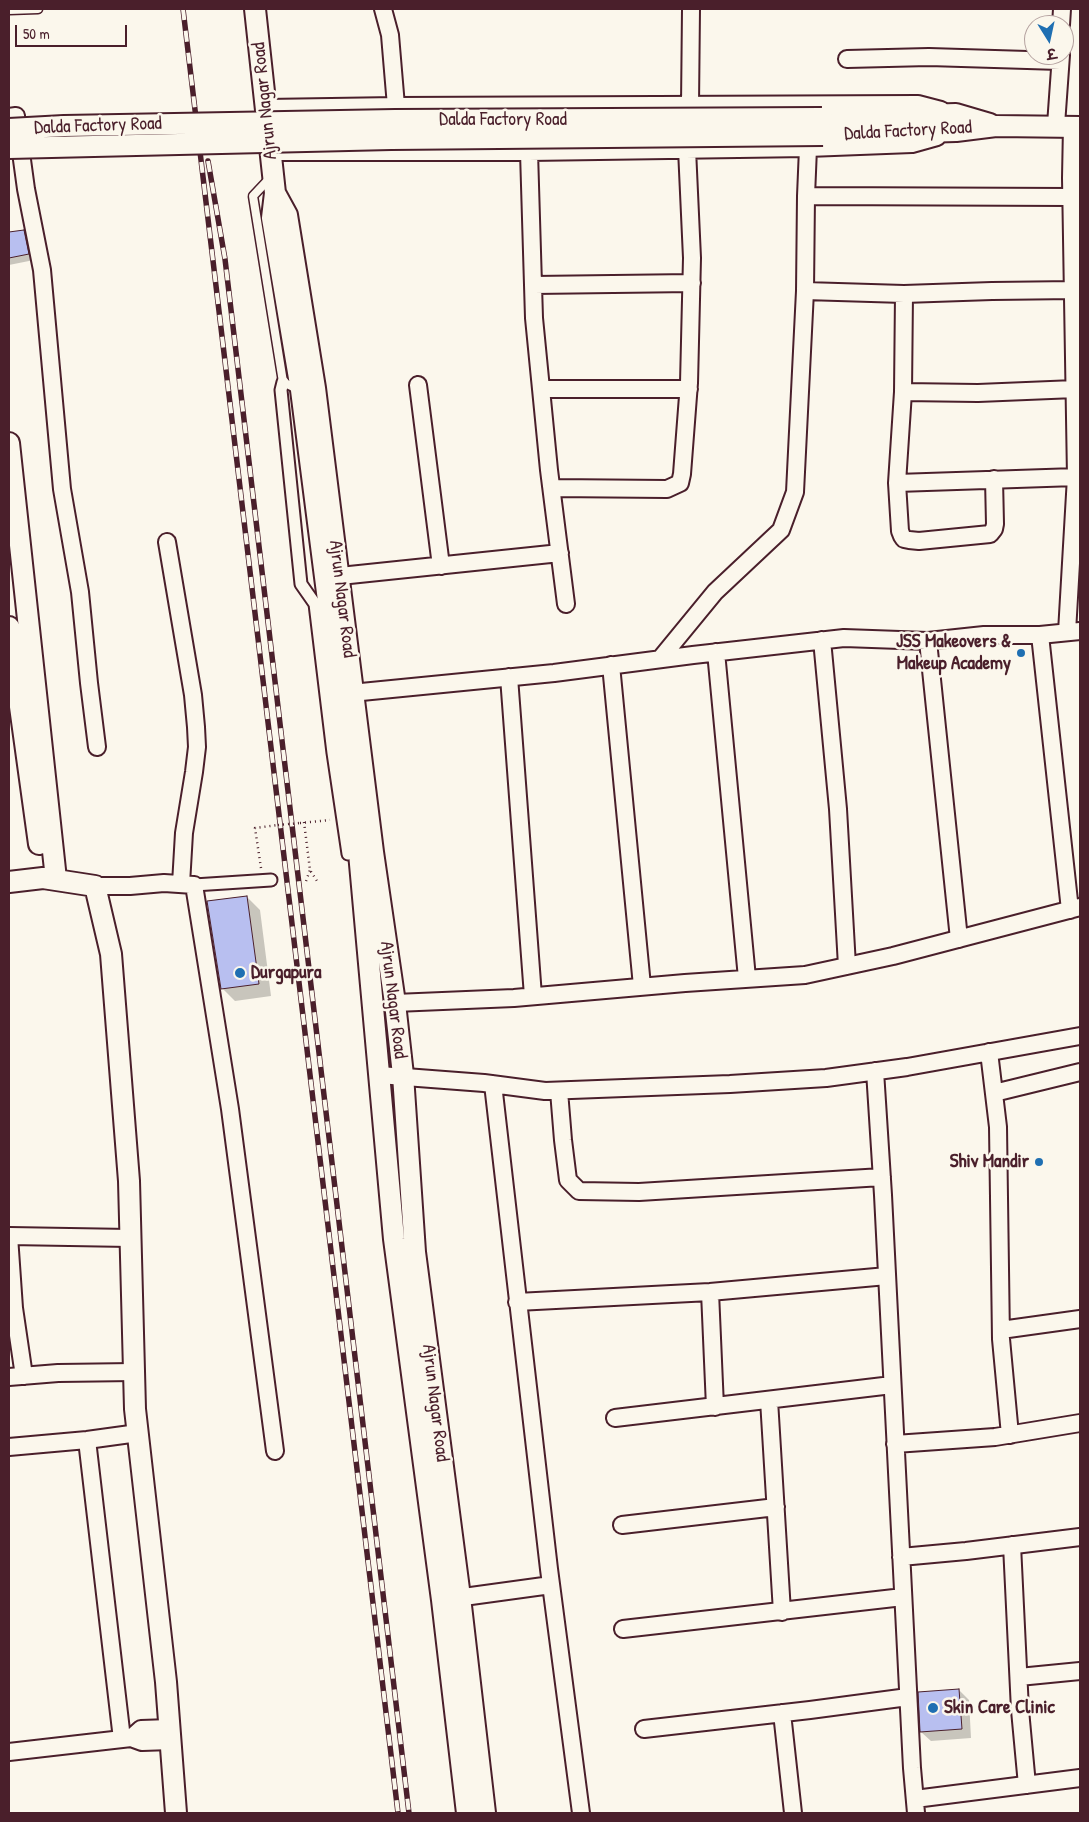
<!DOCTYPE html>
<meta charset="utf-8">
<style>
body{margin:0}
#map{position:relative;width:1089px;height:1822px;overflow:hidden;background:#fbf7ec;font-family:"Patrick Hand","Playpen Sans Deva",sans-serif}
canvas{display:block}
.frame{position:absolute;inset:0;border:10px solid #4a1f2b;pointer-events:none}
.north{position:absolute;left:1024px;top:15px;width:50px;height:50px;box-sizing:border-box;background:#fbf7ec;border:1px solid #b4a19f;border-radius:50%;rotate:170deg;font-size:14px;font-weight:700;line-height:20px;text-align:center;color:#4a1f2b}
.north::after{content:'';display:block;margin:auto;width:18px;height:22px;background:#1f6fb2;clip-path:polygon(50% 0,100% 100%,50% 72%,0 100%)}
.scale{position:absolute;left:15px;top:25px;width:112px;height:22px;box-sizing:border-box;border:2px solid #4a1f2b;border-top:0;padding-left:6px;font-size:15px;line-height:18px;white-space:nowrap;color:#4a1f2b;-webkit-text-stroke:4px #fbf7ec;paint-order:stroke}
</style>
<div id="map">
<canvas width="1089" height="1822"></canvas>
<div class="frame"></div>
<div class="north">उ</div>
<div class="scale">50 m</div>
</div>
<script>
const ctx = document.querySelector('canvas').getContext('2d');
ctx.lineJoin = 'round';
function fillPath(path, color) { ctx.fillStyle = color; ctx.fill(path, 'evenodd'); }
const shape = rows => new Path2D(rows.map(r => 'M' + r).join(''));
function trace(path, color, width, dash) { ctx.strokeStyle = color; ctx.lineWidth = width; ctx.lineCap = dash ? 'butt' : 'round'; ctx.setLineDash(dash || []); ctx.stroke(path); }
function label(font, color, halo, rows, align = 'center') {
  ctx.font = font + ' "Patrick Hand",sans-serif'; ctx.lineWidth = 5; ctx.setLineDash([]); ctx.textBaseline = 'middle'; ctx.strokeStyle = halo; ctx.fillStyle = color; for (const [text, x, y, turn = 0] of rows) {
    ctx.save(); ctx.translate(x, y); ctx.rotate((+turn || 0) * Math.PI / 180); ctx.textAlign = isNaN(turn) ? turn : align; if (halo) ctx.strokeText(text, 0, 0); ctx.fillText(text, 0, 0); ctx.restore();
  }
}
const shadow = shape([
 [23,231,30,237,34,260,9,265,9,234],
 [247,897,260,910,271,996,235,1001,222,988],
 [959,1690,969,1700,971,1738,931,1741,921,1732]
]);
const building = shape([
 [24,230,29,254,9,258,9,232,24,230],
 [247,896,259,984,221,989,207,901,247,896],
 [959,1689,962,1729,920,1732,918,1692,959,1689]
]);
const path = shape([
 [304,822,310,870,317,881],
 [300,823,330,820],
 [261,868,255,828,278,825],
 [306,881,310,870]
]);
const service = shape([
 [9,10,38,9],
 [270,178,253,196,283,382,299,390]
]);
const pedestrian = shape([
 [283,382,281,390,301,584,315,604,333,753,348,854],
 [194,885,271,880]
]);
const minor = shape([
 [383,9,390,35,396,106],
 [1061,25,1062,9],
 [847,59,929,57,1060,61],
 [690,105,691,9],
 [266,108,396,106,918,104,941,110],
 [9,117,16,116,26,189,42,270,62,489,80,592,89,683,97,747],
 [1056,125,1061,55],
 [270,152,529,152,808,148,912,144,937,137],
 [529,152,534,318,549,470,566,604],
 [806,196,1071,197],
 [534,285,692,283],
 [805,291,904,294,992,291,1074,290],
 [904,294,903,392,897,483,900,531,902,536,904,539,909,540,919,541,990,534,994,529,995,524,994,479],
 [418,385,441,566],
 [541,389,689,389],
 [903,392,978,393,1075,389],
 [897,483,1076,477],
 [552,488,667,489,680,483,682,474,689,383,692,258,687,149],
 [167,542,193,695,196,727,197,747,194,772,184,833,181,884],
 [340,576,560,553],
 [1067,632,1076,477,1071,178,1072,126],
 [1040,635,1070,910],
 [822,640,838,809,847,966],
 [928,641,959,939],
 [716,652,747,978],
 [660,659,715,592,781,530,795,492,805,291,806,196,808,148],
 [611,665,642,986],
 [509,677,533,996],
 [341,694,554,673,693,655,844,638,928,641,984,635,1040,635,1080,631],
 [95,886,130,886,164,883,194,885,230,1109,275,1451],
 [395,1003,514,998,685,983,805,975,893,956,1080,907],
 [989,1052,998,1127,1001,1339,1010,1435],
 [875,1071,883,1195,912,1768,916,1813],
 [379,1075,484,1083,545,1091,730,1084,826,1078,907,1067,1080,1036],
 [493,1084,549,1569,581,1813],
 [559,1091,563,1140,568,1180,579,1191,639,1192,882,1177],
 [994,1093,1080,1072],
 [9,1236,14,1308,24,1376],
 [9,1236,130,1238],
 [710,1292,715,1407],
 [517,1302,710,1292,887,1276],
 [1001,1330,1080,1319],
 [9,1377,58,1373,134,1372],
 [769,1400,782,1612],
 [615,1418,892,1385],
 [87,1440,122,1739],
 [895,1444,995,1437,1080,1423],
 [9,1447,87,1440,138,1433],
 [622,1525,776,1507],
 [1012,1545,1020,1710,1027,1785],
 [901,1557,966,1551,1080,1537],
 [449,1599,551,1585],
 [623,1629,903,1597],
 [1019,1677,1080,1671],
 [782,1713,793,1813],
 [644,1729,810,1710,908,1697],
 [131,1738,141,1729,170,1728],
 [9,1752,131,1738,142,1742,171,1741],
 [915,1799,1080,1778]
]);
const tertiary = shape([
 [255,9,275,193,272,218,301,390,340,694,359,853,394,1239,442,1600,467,1813],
 [822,118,956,114,990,124],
 [823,135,956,131,996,126,1080,127],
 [275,193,287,215,315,388,373,852,395,1003,403,1075,415,1252,460,1597,485,1813],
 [9,443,56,879],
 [9,627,39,844],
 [9,882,43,878,95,886,111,954,129,1181,135,1409,166,1682,176,1813]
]);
const rail = shape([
 [183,9,398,1813],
 [208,161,225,259,409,1813]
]);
const pathBridge = shape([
 [278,825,300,823]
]);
const tertiaryBridge = shape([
 [9,129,64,126,395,120,822,118],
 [9,148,391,139,823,135]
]);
const markers = [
 [1021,653,5,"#1f6fb2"],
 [240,973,6,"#1f6fb2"],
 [1039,1162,5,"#1f6fb2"],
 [933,1708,6,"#1f6fb2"]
];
const streetNames = [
 ["Ajrun Nagar Road",265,101,-96],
 ["Dalda Factory Road",503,120],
 ["Dalda Factory Road",98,126,-2],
 ["Dalda Factory Road",908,131,-3],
 ["Ajrun Nagar Road",342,599,83],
 ["Ajrun Nagar Road",393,1000,83],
 ["Ajrun Nagar Road",435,1403,83]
];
const poiNames = [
 ["JSS Makeovers &",1011,642],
 ["Makeup Academy",1011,664],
 ["Durgapura",251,973,"left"],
 ["Shiv Mandir",1029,1162],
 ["Skin Care Clinic",944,1708,"left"]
];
fillPath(shadow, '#0003');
fillPath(building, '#b8bff0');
trace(building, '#4a1f2b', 1);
trace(service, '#4a1f2b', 11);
trace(pedestrian, '#4a1f2b', 15);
trace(minor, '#4a1f2b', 20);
trace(tertiary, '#4a1f2b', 24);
trace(path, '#4a1f2b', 2.5, [1, 4]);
trace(service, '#fbf7ec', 8);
trace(pedestrian, '#fbf7ec', 11);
trace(minor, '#fbf7ec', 16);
trace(tertiary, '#fbf7ec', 20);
trace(rail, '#4a1f2b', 5.5);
trace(rail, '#fbf7ec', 4, [11]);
trace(tertiaryBridge, '#4a1f2b', 24, []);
trace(pathBridge, '#4a1f2b', 2.5, [1, 4]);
trace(tertiaryBridge, '#fbf7ec', 20);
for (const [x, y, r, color] of markers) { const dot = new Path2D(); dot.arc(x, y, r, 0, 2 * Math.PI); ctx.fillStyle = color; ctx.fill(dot); trace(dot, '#fbf7ec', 2); }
label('19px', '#4a1f2b', '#fbf7ec', streetNames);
label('bold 19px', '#4a1f2b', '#fbf7ec', poiNames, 'right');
</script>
